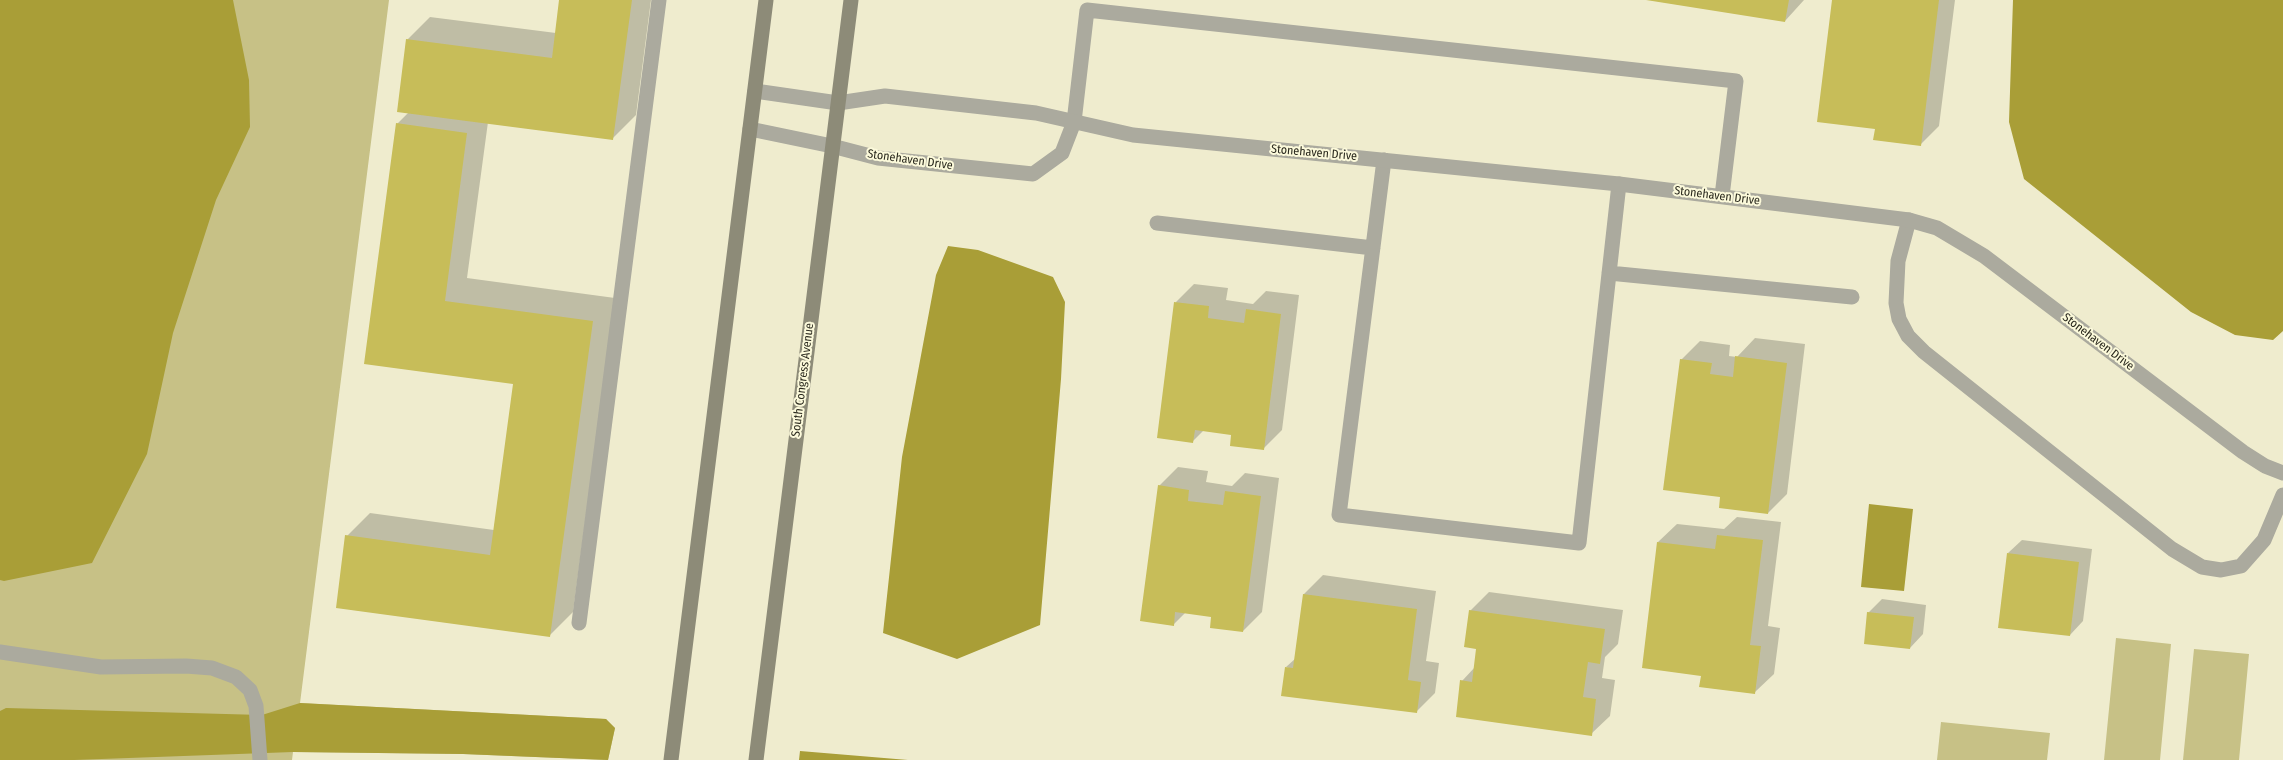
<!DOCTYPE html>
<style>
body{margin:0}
canvas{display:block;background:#efecce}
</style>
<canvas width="2283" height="760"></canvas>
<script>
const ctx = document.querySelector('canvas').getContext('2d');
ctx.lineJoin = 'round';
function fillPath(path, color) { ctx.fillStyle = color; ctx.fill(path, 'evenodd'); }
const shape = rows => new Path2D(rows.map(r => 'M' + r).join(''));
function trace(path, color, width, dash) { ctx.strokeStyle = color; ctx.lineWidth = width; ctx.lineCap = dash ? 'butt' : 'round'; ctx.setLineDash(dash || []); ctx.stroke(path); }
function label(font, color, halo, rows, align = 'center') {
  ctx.font = font + ' "Fira Sans Condensed",sans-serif'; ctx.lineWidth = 4; ctx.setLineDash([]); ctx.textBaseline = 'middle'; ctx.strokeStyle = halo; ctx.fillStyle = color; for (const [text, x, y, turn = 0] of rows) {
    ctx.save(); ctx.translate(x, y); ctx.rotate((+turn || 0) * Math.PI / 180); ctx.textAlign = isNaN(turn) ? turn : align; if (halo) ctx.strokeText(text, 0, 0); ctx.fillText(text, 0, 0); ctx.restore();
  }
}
const green = shape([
 [0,0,389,0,300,703,606,719,615,728,608,760,463,754,293,752,292,760,0,760],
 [2116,638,2171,644,2160,760,2104,760],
 [2194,649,2249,654,2239,760,2183,760],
 [1941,722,2050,733,2047,760,1937,760]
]);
const water = shape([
 [0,0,233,0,249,80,250,127,216,200,173,333,147,454,92,563,4,581,0,580],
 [2013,0,2283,0,2283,331,2273,340,2235,335,2191,312,2024,179,2009,122],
 [948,246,978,250,1053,277,1065,302,1061,379,1040,625,957,659,883,633,902,457,936,275],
 [1869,504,1913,509,1904,591,1861,587],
 [300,703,606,719,615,728,608,760,463,754,293,752,74,760,0,760,0,711,6,708,262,715],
 [800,751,908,760,799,760]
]);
const shadow = shape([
 [560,0,651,0,636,115,613,138,488,122,467,278,615,298,573,612,550,635,347,536,370,513,494,530,514,383,365,363,397,124,409,112,407,40,430,17,556,33],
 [1650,0,1804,0,1785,21],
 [1834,0,1955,0,1939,126,1920,145,1876,128],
 [1194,284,1228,288,1226,300,1253,304,1266,291,1299,295,1282,430,1263,449,1233,434,1204,430,1193,441,1176,302],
 [1755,338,1805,344,1787,494,1768,513,1722,496,1681,360,1700,341,1730,345,1729,356,1737,357],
 [1178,467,1208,471,1206,482,1232,486,1245,473,1279,478,1262,612,1243,631,1213,616,1186,612,1174,624,1159,486],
 [1737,517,1781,522,1768,626,1780,628,1774,674,1755,692,1702,674,1658,542,1677,524,1724,529],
 [2022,540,2092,549,2083,621,2070,635,2008,553],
 [1323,575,1436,591,1426,661,1439,663,1435,693,1416,712,1286,667,1296,658,1304,594],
 [1489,592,1623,610,1618,644,1605,657,1602,678,1615,680,1610,716,1591,734,1462,681,1475,667,1477,648,1470,611],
 [1882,599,1926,605,1923,634,1910,648,1868,613]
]);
const building = shape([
 [559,0,632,0,613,140,397,112,406,39,552,58],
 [1646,0,1789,0,1785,22],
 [1832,0,1939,0,1921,146,1873,140,1875,129,1817,122],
 [396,123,467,133,445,301,593,321,550,637,336,608,345,535,490,555,513,384,364,364],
 [1174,302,1209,306,1208,318,1244,323,1246,309,1281,314,1264,450,1230,446,1231,435,1195,430,1193,443,1157,438],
 [1735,356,1787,363,1768,514,1719,508,1720,497,1663,490,1680,359,1712,363,1710,374,1733,377],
 [1158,485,1189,490,1188,501,1223,505,1225,491,1261,496,1243,632,1210,628,1211,617,1175,612,1174,626,1140,621],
 [1717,535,1763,540,1750,645,1761,646,1755,694,1699,687,1701,676,1642,668,1657,542,1715,549],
 [2007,553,2079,562,2070,636,1998,628],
 [1303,594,1417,609,1408,680,1421,682,1417,713,1281,696,1285,667,1293,668],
 [1469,610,1605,629,1600,664,1588,662,1583,697,1596,699,1592,736,1456,717,1460,680,1472,682,1476,649,1464,647],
 [1867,612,1914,617,1910,649,1864,644]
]);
const lane = shape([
 [1074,122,1087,10,1736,81,1722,196],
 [1384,160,1339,515,1579,543,1619,184],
 [1909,220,1898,261,1896,303,1899,319,1908,336,1924,352,2172,549,2202,567,2221,570,2241,566,2264,540,2283,495],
 [1157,223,1373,248],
 [1609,273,1852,297],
 [579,623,659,0],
 [0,652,101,667,186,666,212,668,236,677,250,690,256,706,260,760]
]);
const street = shape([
 [755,91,838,103,885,96,1036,113,1133,135,1619,184,1909,220,1937,228,1984,256,2243,452,2265,466,2283,473],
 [750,129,832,146,878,158,1033,174,1062,153,1074,122]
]);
const secondary = shape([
 [671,760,766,0],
 [756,760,851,0]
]);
const streetNames = [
 ["Stonehaven Drive",1314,153,5],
 ["Stonehaven Drive",910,160,8],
 ["Stonehaven Drive",1717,196,7],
 ["Stonehaven Drive",2098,342,37],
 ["South Congress Avenue",803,380,-83]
];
fillPath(green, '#c7c186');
fillPath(water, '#a99e37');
fillPath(shadow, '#0003');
fillPath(building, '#c7bd59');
trace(lane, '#abaa9e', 15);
trace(street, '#abaa9e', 15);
trace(secondary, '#8d8b78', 15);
label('12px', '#2a291e', '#fcfadb', streetNames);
</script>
